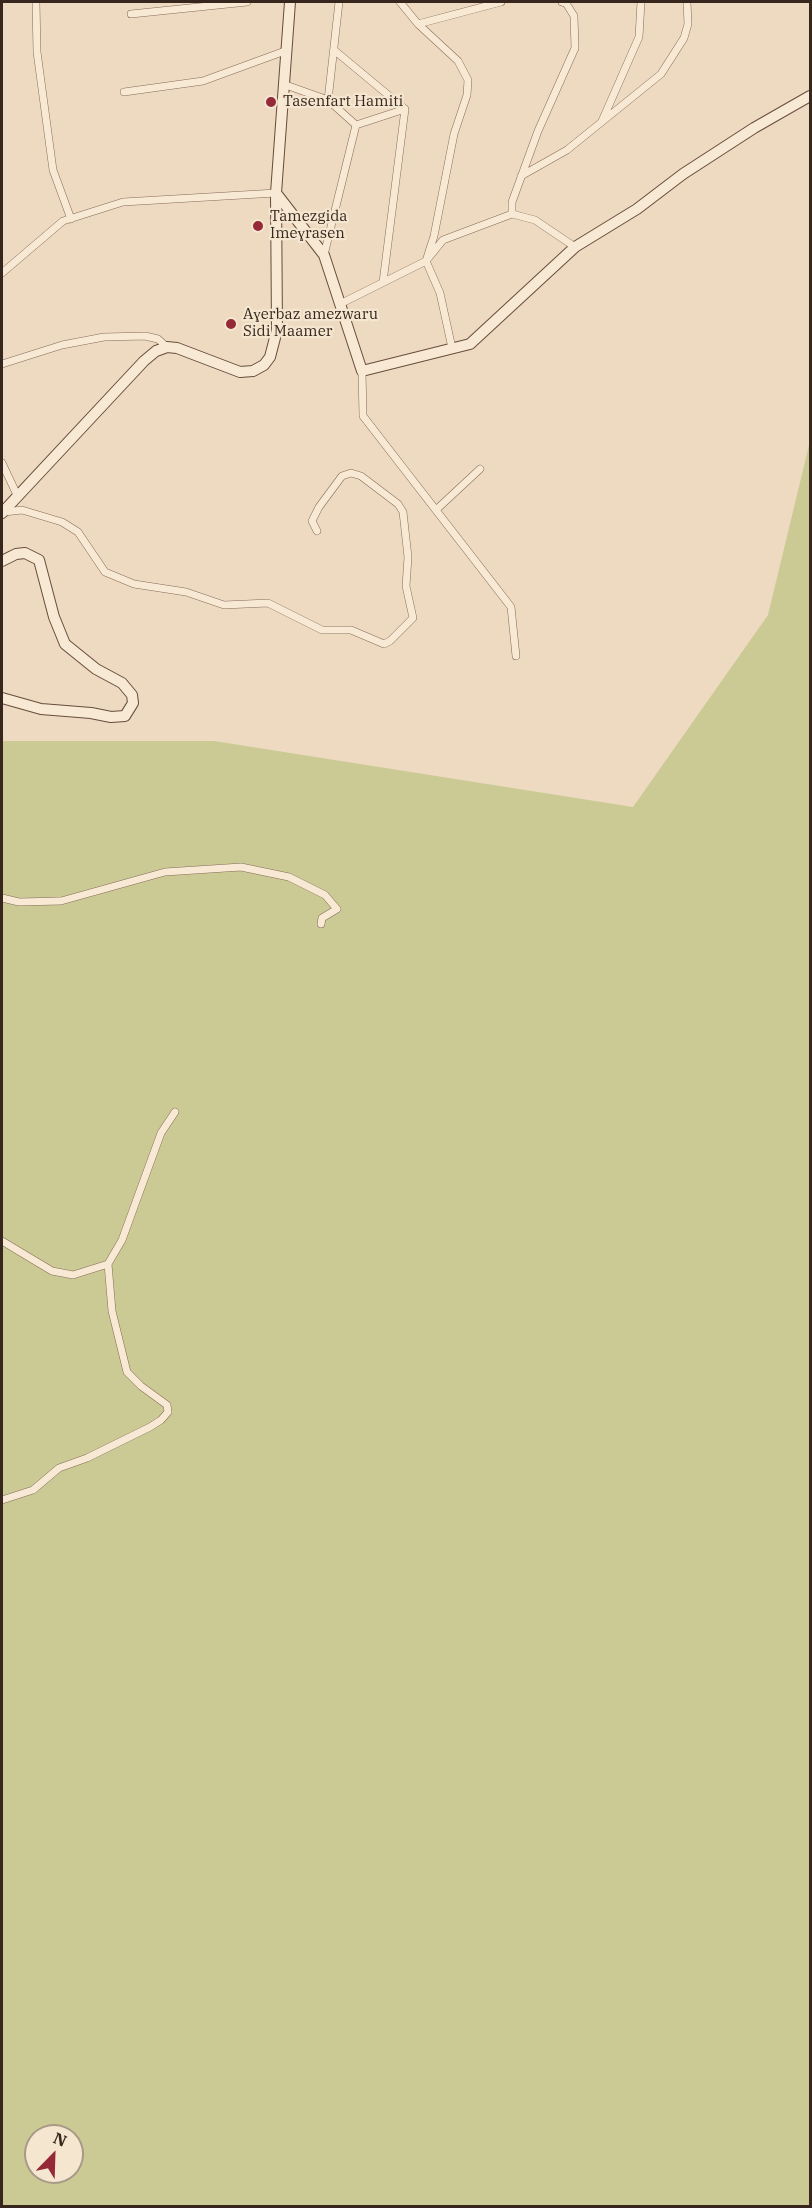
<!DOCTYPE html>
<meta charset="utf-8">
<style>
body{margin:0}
#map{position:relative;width:812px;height:2208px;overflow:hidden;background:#eddac1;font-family:"IBM Plex Serif",serif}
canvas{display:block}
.frame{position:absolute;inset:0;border:3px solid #36261d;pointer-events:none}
.north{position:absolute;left:24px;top:2124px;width:60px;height:60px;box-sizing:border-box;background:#f5e6d0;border:2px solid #a99988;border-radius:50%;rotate:23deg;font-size:16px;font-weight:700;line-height:24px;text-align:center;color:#36261d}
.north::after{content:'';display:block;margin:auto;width:21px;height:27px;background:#952938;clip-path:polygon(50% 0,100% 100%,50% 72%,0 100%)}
</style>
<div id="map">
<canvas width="812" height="2208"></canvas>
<div class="frame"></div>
<div class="north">N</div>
</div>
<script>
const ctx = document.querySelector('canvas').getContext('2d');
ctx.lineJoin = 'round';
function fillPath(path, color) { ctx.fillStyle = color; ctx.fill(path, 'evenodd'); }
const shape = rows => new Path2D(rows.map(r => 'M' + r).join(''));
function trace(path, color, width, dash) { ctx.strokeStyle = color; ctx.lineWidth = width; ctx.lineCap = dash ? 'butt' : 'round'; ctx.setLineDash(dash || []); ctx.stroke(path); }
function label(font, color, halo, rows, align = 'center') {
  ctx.font = font + ' "IBM Plex Serif",serif'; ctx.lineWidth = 4.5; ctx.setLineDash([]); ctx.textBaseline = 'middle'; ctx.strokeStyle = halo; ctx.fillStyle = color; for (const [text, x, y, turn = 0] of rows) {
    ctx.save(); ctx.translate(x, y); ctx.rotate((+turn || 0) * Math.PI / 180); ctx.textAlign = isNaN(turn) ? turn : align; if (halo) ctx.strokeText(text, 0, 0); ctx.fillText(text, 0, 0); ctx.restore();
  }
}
const green = shape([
 [810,441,810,2206,2,2206,2,741,214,741,633,807,768,615],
 [36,2136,72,2136,72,2172,36,2172]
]);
const street = shape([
 [36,2,37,52,53,170,71,219],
 [400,2,418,24,458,61,468,80,467,95,454,134,434,236,426,261,440,293,452,348],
 [131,14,247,2],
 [418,24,501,2],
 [334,50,405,109,383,282],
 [283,84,328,100,339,2],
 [124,92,203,81,285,51],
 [602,121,639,37,641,2],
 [356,125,405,109],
 [521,176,567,150,661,74,684,38,688,24,687,2],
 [512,214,512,202,538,131,575,48,574,16,566,3,562,2],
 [324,255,356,125,328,100],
 [2,273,63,221,123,202,276,193],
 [340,304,426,261,443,240,512,214,535,220,575,247],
 [2,364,62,345,104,337,145,336,158,339,167,347],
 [362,371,363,416,511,607,516,656],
 [2,463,18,497],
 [437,509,480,469],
 [4,512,22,510,62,522,78,532,105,572,134,584,186,592,224,605,268,603,322,630,351,630,384,644,390,641,413,618,406,586,408,557,403,512,398,504,361,476,351,473,342,476,319,507,312,521,317,531],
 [2,898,19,902,61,901,165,872,241,867,289,877,325,895,337,909,322,918,321,924],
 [2,1241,52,1271,73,1275,108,1264,122,1240,161,1133,175,1112],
 [2,1500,33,1490,59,1468,87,1458,150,1427,161,1420,168,1412,167,1405,141,1386,127,1372,112,1311,108,1264]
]);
const secondary = shape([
 [276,193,324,255,362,371,470,344,575,247,637,209,683,174,754,128,810,96],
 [2,513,144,361,156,351,167,347,177,348,240,372,253,371,264,365,270,357,277,330,276,193,290,2],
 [2,561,16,554,25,553,39,560,54,617,65,644,96,669,122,683,132,695,133,703,125,716,111,717,91,713,41,709,2,698]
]);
const markers = [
 [271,102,6,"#952938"],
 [258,226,6,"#952938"],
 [231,324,6,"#952938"]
];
const poiNames = [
 ["Tasenfart Hamiti",283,102],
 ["Tamezgida",270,217],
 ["Imeɣrasen",270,234],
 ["Aɣerbaz amezwaru",243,315],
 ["Sidi Maamer",243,332]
];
fillPath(green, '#cbca95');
trace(street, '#866b59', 8);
trace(secondary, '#684c3c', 12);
trace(street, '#f8e9d4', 7);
trace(secondary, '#f8e9d4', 10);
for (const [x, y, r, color] of markers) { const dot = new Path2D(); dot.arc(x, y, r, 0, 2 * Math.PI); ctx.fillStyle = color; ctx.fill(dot); trace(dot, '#f5e6d0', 2); }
label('15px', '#36261d', '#f5e6d0', poiNames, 'left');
</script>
